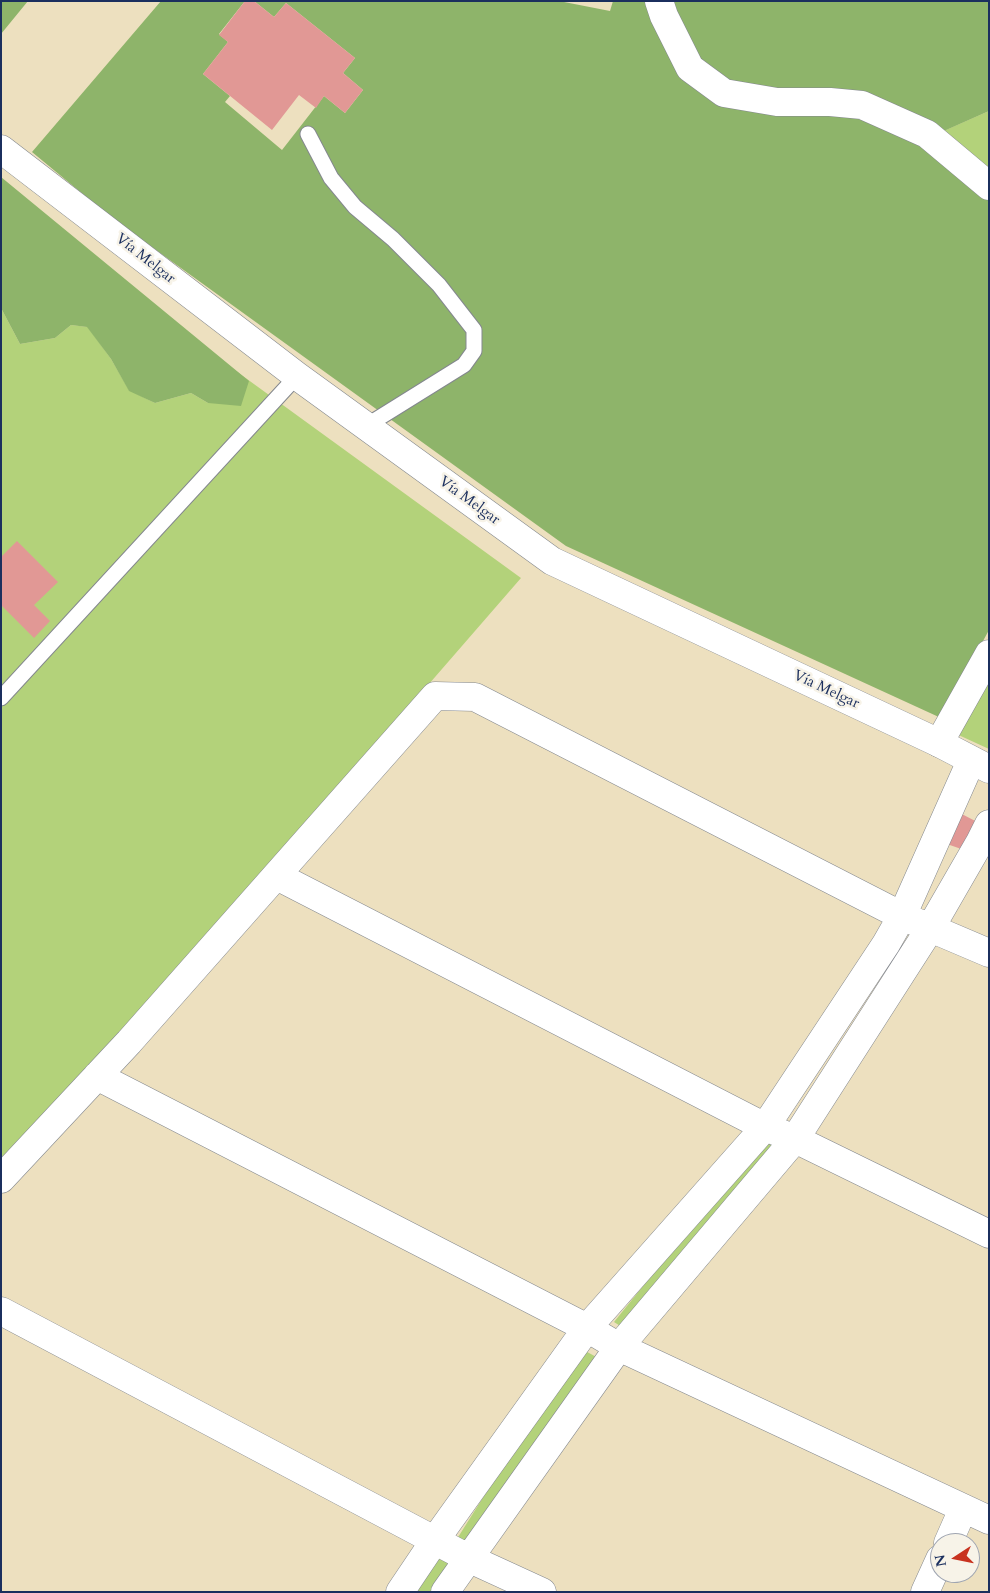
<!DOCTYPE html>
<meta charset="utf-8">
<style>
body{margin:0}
#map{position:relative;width:990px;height:1593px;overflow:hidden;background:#ede0bf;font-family:Cardo,serif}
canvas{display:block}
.frame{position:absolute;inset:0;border:2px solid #1b2f5e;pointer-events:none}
.north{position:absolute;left:930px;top:1533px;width:50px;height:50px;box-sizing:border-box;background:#f7f3e8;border:1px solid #9fa5b1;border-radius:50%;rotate:259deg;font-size:14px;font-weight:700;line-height:20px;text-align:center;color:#1b2f5e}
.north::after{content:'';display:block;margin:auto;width:18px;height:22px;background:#c8321e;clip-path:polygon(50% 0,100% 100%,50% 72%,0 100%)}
</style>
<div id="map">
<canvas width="990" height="1593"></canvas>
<div class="frame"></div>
<div class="north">N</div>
</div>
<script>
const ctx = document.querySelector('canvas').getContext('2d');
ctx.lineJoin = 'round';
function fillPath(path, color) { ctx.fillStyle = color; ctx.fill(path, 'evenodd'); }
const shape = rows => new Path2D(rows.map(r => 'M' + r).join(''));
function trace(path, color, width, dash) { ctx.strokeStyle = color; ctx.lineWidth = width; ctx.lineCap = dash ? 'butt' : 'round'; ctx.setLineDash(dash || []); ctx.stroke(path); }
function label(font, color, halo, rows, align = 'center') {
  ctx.font = font + ' Cardo,serif'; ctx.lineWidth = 5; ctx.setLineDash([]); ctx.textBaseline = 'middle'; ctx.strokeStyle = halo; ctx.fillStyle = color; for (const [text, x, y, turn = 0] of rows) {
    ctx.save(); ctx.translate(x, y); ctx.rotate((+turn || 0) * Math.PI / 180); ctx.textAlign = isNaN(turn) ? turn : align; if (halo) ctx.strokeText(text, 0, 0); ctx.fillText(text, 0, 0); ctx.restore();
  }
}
const green = shape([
 [989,111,989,172,939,133],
 [1,308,20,344,55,338,71,325,88,327,111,359,129,390,155,403,191,393,208,403,236,371,521,578,264,874,1,1161],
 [989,662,989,749,952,732],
 [762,1139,779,1150,628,1331,614,1322],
 [578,1347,600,1359,473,1553,455,1542],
 [431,1555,451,1564,432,1592,409,1592]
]);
const forest = shape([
 [1,1,28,1,1,34],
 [161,1,245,1,219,34,228,42,203,74,230,96,225,102,282,150,324,96,345,113,363,90,343,73,355,58,286,3,274,17,254,1,559,1,610,11,613,1,989,1,989,111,919,142,989,199,989,630,941,718,566,546,113,219,32,152],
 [1,177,249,381,241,406,208,403,191,393,155,403,129,391,111,359,87,327,71,325,55,338,20,344,1,308]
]);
const building = shape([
 [245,1,254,1,274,17,286,3,355,58,343,73,363,90,345,113,324,96,316,108,299,95,272,130,203,74,228,42,219,35],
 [17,541,58,582,34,605,50,621,34,638,1,605,1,557],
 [956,811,981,824,970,852,944,843]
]);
const lane = shape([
 [308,134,331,178,355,207,393,239,439,285,474,330,474,351,464,365,366,426],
 [1,698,297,376]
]);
const street = shape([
 [659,1,664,16,690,68,724,93,777,102,830,102,862,105,927,134,989,186],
 [939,743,989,654],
 [277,876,765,1127,795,1139,989,1234],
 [97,1076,587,1328,619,1347,989,1520],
 [1,1179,129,1042,435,696,475,697,902,916,989,953],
 [1,1311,468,1558,542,1592],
 [948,1543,963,1509],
 [400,1592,435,1540,587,1328,765,1127,886,944,902,916,971,761],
 [445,1592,619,1347,795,1139,931,927,980,842,989,824],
 [925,1592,940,1559]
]);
const primary = shape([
 [1,149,297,376,552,561,939,743,989,769]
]);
const streetNames = [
 ["Vía Melgar",145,259,38],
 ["Vía Melgar",469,501,36],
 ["Vía Melgar",826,690,25]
];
fillPath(green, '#b3d27a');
fillPath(forest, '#8eb46a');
fillPath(building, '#e19895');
trace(lane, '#84888e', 17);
trace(street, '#84888e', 29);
trace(primary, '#84888e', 29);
trace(lane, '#fff', 15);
trace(street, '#fff', 28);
trace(primary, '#fff', 28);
label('15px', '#1b2f5e', '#f7f3e8', streetNames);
</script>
